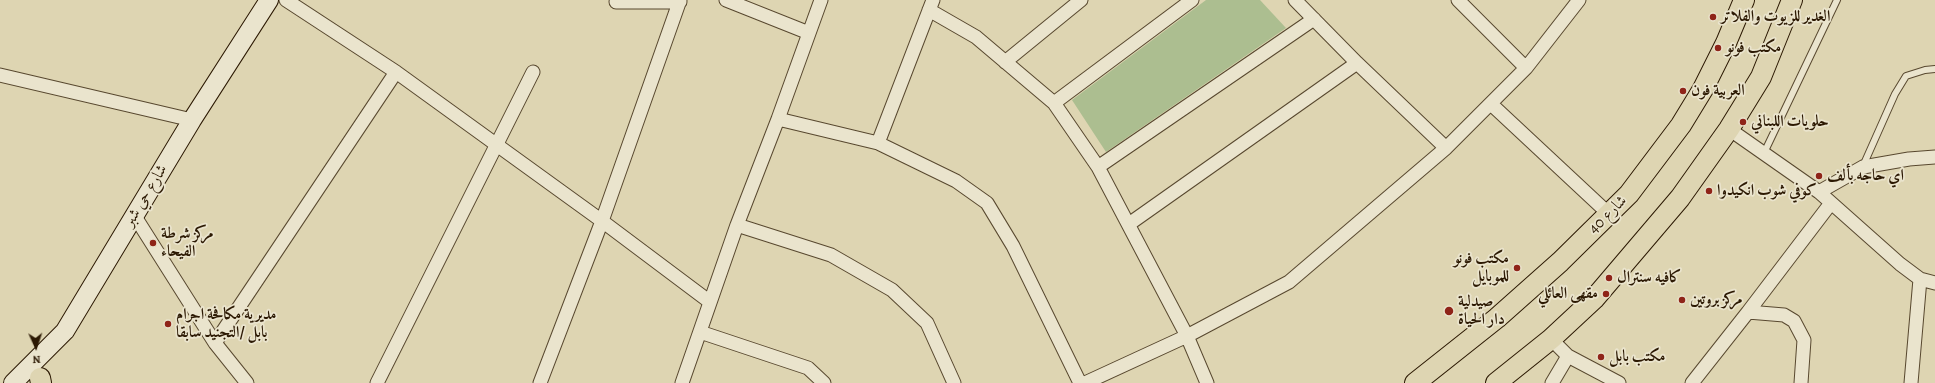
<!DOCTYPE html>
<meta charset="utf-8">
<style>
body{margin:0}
#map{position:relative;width:1935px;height:383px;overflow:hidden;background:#ded5b2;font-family:Alegreya,serif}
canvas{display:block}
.north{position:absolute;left:16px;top:327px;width:40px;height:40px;-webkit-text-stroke:3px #eae4cd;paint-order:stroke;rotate:177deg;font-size:11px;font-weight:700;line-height:16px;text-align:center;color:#2c1903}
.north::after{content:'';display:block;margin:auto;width:14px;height:18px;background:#2c1903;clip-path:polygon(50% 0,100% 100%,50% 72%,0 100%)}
</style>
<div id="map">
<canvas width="1935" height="383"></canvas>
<div class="north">N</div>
</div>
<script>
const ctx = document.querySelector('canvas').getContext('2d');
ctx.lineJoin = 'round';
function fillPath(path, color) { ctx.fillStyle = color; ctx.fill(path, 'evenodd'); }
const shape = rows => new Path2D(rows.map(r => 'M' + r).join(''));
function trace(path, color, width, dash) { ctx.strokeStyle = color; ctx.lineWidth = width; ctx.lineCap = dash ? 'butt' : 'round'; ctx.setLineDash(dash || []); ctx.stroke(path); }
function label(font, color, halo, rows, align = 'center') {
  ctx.font = font + ' Alegreya,Amiri,serif'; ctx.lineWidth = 3.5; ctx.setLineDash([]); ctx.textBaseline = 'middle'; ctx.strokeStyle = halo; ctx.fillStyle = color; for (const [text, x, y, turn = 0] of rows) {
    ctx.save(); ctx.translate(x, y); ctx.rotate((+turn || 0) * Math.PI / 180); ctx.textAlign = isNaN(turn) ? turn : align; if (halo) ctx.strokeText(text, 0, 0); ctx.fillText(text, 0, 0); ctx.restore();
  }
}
const green = shape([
 [1206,0,1260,0,1286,28,1106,152,1072,100]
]);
const service = shape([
 [1764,153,1837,0],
 [1863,166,1895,94,1906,76,1925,70,1935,69]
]);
const minor = shape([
 [286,0,396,72,602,221,710,302],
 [726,0,809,33],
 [1295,0,1357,63,1446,148],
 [1458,0,1526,68],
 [616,2,680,2],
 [929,10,976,37,1054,103,1098,167,1187,336,1207,383],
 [1005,62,1081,0],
 [0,75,192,120],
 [1054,103,1192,0],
 [1491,104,1610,215],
 [778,119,878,143,956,181,987,203,1013,246,1080,383],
 [1729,129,1819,192,1900,264,1920,279,1935,283],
 [878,143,933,0],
 [1098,167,1314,19],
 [1819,192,1863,167,1909,159,1935,157],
 [134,215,215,343,247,383],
 [1129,224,1357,63],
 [737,225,831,255,892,290,927,323,954,383],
 [1748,312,1831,203],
 [700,332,808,368,824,383],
 [1551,339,1568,356,1552,383],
 [215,343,396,72],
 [1568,356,1619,383],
 [377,383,533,72],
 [540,383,602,221,680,0],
 [682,383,737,225,778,119,821,0],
 [1085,383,1187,336,1289,282,1446,148,1526,68,1579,0],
 [1692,383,1748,312,1784,315,1794,321,1804,340,1801,383],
 [1911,383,1920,279]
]);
const secondary = shape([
 [13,383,65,331,192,120,269,0]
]);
const primary = shape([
 [40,378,41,383],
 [1415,383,1497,318,1560,262,1629,194,1681,125,1703,89,1726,43,1744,0],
 [1496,383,1551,339,1594,299,1680,198,1729,129,1761,77,1792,0]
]);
const markers = [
 [1713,17,4,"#8f2418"],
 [1718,48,4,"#8f2418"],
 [1683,91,4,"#8f2418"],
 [1743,122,4,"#8f2418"],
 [1819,176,4,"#8f2418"],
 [1709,191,4,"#8f2418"],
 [153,243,4,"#8f2418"],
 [1517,268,4,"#8f2418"],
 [1609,278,4,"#8f2418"],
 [1606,294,4,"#8f2418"],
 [1682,300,4,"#8f2418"],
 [1449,311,5,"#8f2418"],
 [168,324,4,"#8f2418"],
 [1601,357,4,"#8f2418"]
];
const poiNames = [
 ["الغدير للزيوت والفلاتر",1721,17],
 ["مكتب فونو",1726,48],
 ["العربية فون",1691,91],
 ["حلويات اللبناني",1751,122],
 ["اي حاجه بألف",1827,176],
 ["كوفي شوب انكيدوا",1717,191],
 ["مركز شرطة",161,234],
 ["الفيحاء",161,252],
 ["مكتب فونو",1509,259,"right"],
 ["للموبايل",1509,277,"right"],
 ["كافيه سنترال",1617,278],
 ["مقهى العائلي",1598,294,"right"],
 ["مركز بروتين",1690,300],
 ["صيدلية",1458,302],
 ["دار الحياة",1458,320],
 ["مديرية مكافحة اجرام",176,315],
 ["بابل /التجنيد سابقا",176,333],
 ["مكتب بابل",1609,357]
];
const streetNames = [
 ["شارع حي شبر",146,196,-59],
 ["شارع 40",1608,215,-45]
];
fillPath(green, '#acbe90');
trace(service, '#58482f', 8);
trace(minor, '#58482f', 15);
trace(secondary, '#2c1903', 20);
trace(primary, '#2c1903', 22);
trace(service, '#eae4cd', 6);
trace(minor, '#eae4cd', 13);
trace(secondary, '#eae4cd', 18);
trace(primary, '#ded5b2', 20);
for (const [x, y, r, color] of markers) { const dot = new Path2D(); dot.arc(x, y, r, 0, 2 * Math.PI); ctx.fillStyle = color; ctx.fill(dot); trace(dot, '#eae4cd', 1.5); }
label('bold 16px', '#2c1903', '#eae4cd', poiNames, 'left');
label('16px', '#2c1903', '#eae4cd', streetNames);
</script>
